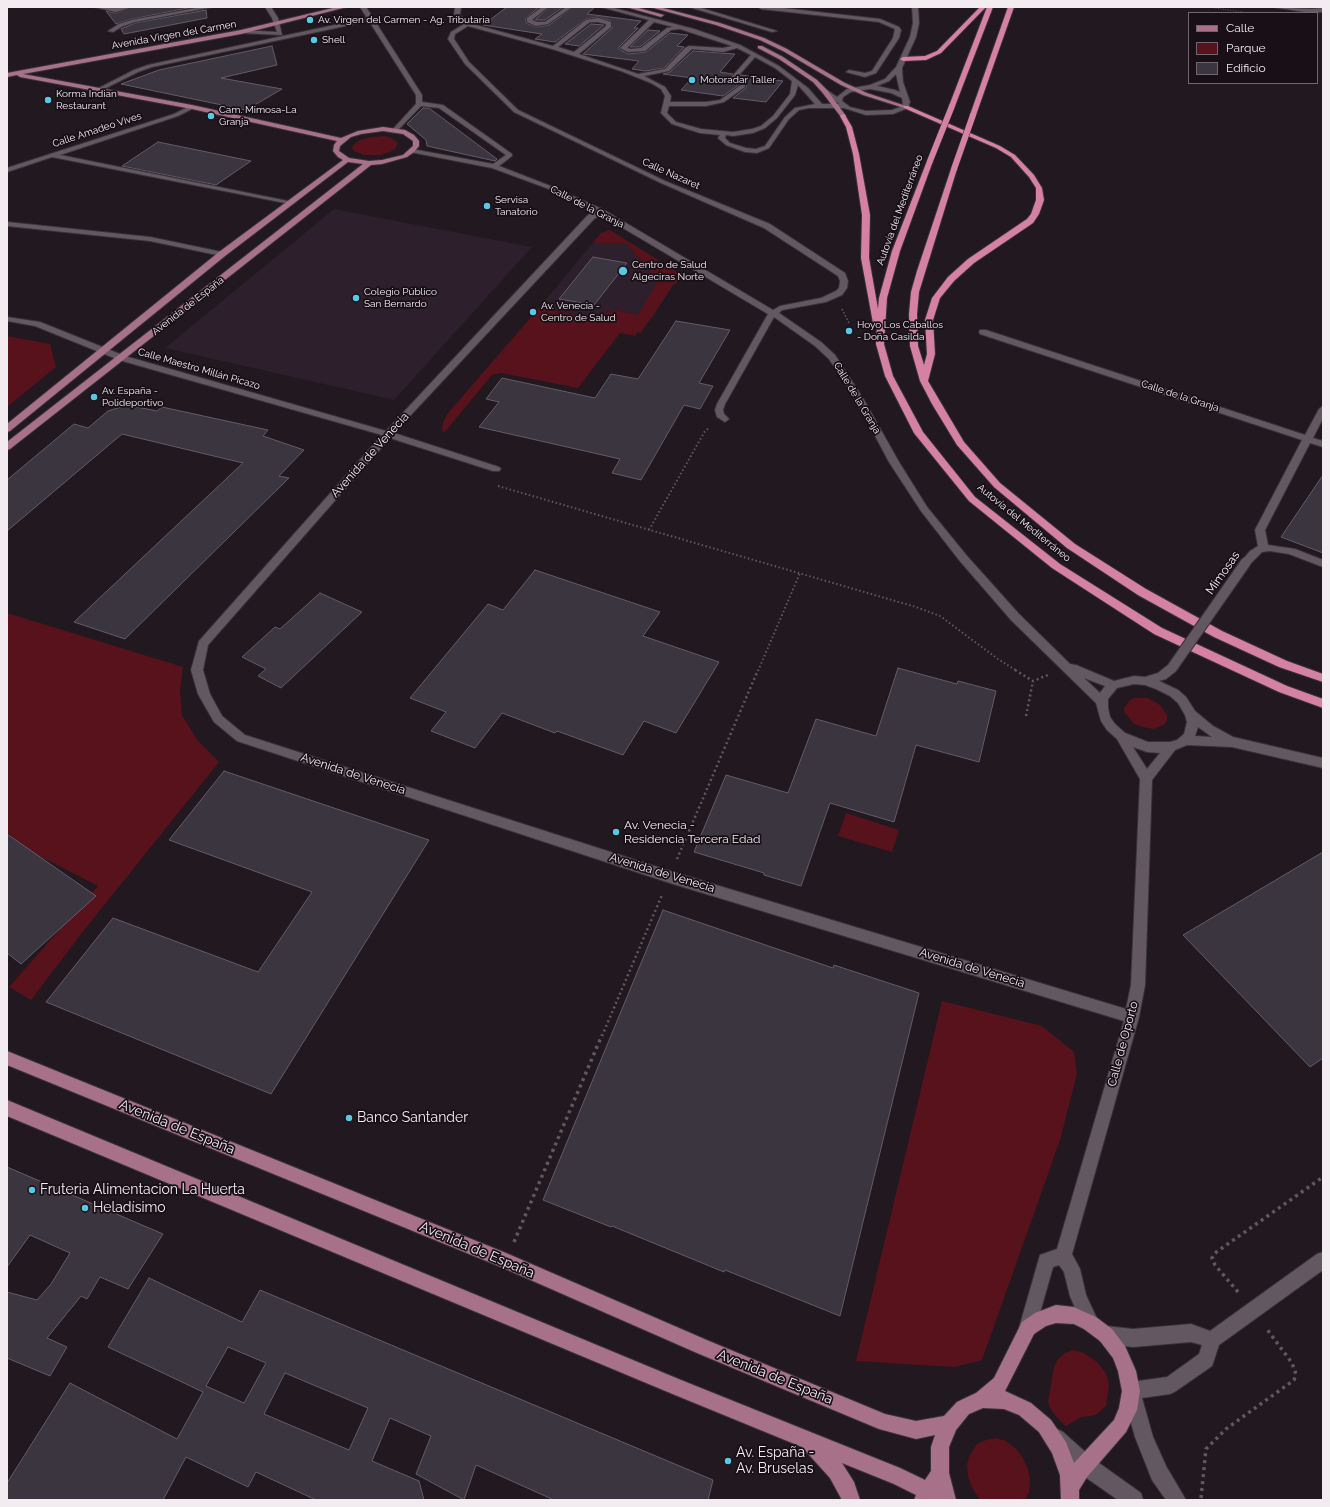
<!DOCTYPE html>
<meta charset="utf-8">
<style>
body{margin:0}
#map{position:relative;width:1330px;height:1507px;overflow:hidden;background:#211820;font-family:Raleway,sans-serif}
canvas{display:block}
.frame{position:absolute;inset:0;border:8px solid #f2ecf1;pointer-events:none}
.legend{position:absolute;left:1188px;top:12px;width:130px;height:72px;box-sizing:border-box;background:#180f17;border:1px solid #6f676e;margin:0;padding:5px 7px;list-style:none;font-size:12px;color:#f2ecf1}
.legend li{display:flex;align-items:center;gap:8px;height:20px}
.legend b{width:20px;border:1px solid #6f676e}
</style>
<div id="map">
<canvas width="1330" height="1507"></canvas>
<div class="frame"></div>
<ul class="legend">
<li><b style="height:5px;background:#a77189"></b>Calle</li>
<li><b style="height:11px;background:#58121c"></b>Parque</li>
<li><b style="height:11px;background:#3b3540"></b>Edificio</li>
</ul>
</div>
<script>
const ctx = document.querySelector('canvas').getContext('2d');
ctx.lineJoin = 'round';
function fillPath(path, color) { ctx.fillStyle = color; ctx.fill(path, 'evenodd'); }
const shape = rows => new Path2D(rows.map(r => 'M' + r).join(''));
function trace(path, color, width, dash) { ctx.strokeStyle = color; ctx.lineWidth = width; ctx.lineCap = dash ? 'butt' : 'round'; ctx.setLineDash(dash || []); ctx.stroke(path); }
function label(font, color, halo, rows, align = 'center') {
  ctx.font = font + ' Raleway,sans-serif'; ctx.lineWidth = 3.5; ctx.setLineDash([]); ctx.textBaseline = 'middle'; ctx.strokeStyle = halo; ctx.fillStyle = color; for (const [text, x, y, turn = 0] of rows) {
    ctx.save(); ctx.translate(x, y); ctx.rotate((+turn || 0) * Math.PI / 180); ctx.textAlign = isNaN(turn) ? turn : align; if (halo) ctx.strokeText(text, 0, 0); ctx.fillText(text, 0, 0); ctx.restore();
  }
}
const built = shape([
 [334,209,532,247,394,400,165,348],
 [610,230,685,277,673,285,652,318,616,310,590,316,539,308,601,233]
]);
const green = shape([
 [385,136,391,138,398,143,395,149,390,152,380,155,364,155,354,151,352,148,353,145,360,140,371,137],
 [610,230,685,277,673,285,641,333,638,332,635,336,620,333,578,388,501,373,492,375,444,433,442,429,443,422,448,413,539,308,590,316,616,310,638,315,658,281,627,244,623,243,593,243,601,233],
 [7,336,50,344,56,367,7,407],
 [7,613,183,667,180,691,182,715,198,741,219,762,85,929,31,1000,9,987,98,886,24,848,7,832],
 [1135,698,1148,698,1160,705,1167,715,1167,720,1164,725,1153,729,1139,726,1133,723,1125,713,1124,708,1130,700],
 [846,813,899,830,892,852,838,836],
 [942,1001,1042,1026,1074,1052,1077,1074,1060,1140,982,1360,954,1367,856,1361],
 [1073,1350,1084,1353,1097,1362,1106,1373,1109,1385,1106,1406,1096,1415,1082,1417,1066,1426,1060,1421,1054,1414,1050,1408,1048,1402,1054,1367,1058,1359,1065,1353],
 [996,1438,1006,1441,1016,1449,1023,1458,1028,1469,1030,1480,1029,1492,1025,1500,980,1500,973,1489,968,1477,967,1464,971,1453,977,1444,986,1440]
]);
const building = shape([
 [133,7,193,7,132,19,116,24,106,11,116,13,133,7],
 [507,7,539,7,526,18,526,23,536,27,549,25,573,7,595,7,587,14,641,21,634,28,638,28,619,47,619,49,628,54,646,52,670,33,688,35,677,46,684,47,664,68,645,71,632,69,639,61,583,54,612,28,611,21,598,17,586,19,555,42,535,39,542,34,483,25,507,7],
 [549,7,563,7,545,20,535,20,549,7],
 [206,10,207,18,124,34,121,29,135,23,206,10],
 [591,24,604,25,579,46,565,44,591,24],
 [648,30,660,31,640,47,630,47,648,30],
 [272,46,277,65,221,78,282,89,246,110,121,84,159,70,272,46],
 [693,51,735,54,720,72,733,74,727,80,728,84,733,84,741,75,783,81,766,102,733,98,746,88,746,85,745,84,740,84,723,96,681,90,692,78,663,74,670,72,693,51],
 [423,108,429,108,497,159,495,161,427,146,426,140,407,124,423,108],
 [158,142,251,161,216,185,122,166,158,142],
 [593,257,627,263,594,305,559,299,593,257],
 [676,321,730,330,699,383,713,386,700,409,684,405,641,480,612,473,620,459,479,427,499,402,486,399,502,378,595,398,611,374,638,379,676,321],
 [127,405,157,411,162,407,268,430,263,436,304,450,279,476,289,478,125,639,74,622,243,463,122,434,7,531,7,480,74,424,88,428,108,411,127,405],
 [1323,475,1323,553,1281,537,1323,475],
 [535,570,660,612,643,636,719,662,676,733,644,721,623,755,557,731,555,733,502,713,475,748,431,731,446,712,410,698,488,604,503,610,535,570],
 [320,593,362,612,281,688,258,676,266,669,242,657,275,627,280,629,320,593],
 [898,668,957,684,958,681,996,691,979,762,916,745,894,822,830,803,801,886,764,875,764,873,694,852,726,775,788,793,816,719,876,736,898,668],
 [224,771,429,840,271,1094,46,1002,113,918,258,972,312,892,169,840,224,771],
 [7,834,96,896,21,964,7,953,7,834],
 [1323,852,1323,1058,1310,1067,1183,935,1323,852],
 [663,910,833,968,834,965,919,993,840,1316,725,1270,724,1272,612,1226,611,1227,543,1200,663,910],
 [7,1167,163,1234,128,1289,100,1277,87,1299,81,1296,47,1338,67,1347,50,1376,7,1358,7,1292,37,1300,51,1284,70,1253,30,1235,7,1267,7,1167],
 [149,1278,242,1322,260,1290,713,1480,708,1500,554,1500,476,1465,464,1500,416,1474,431,1436,390,1418,372,1461,419,1481,424,1500,316,1500,256,1472,248,1487,186,1457,163,1500,7,1500,7,1483,70,1383,177,1439,203,1392,108,1347,149,1278],
 [228,1347,266,1363,244,1403,206,1386,228,1347],
 [285,1373,368,1408,349,1450,264,1414,285,1373]
]);
const pathFar4 = shape([
 [1208,7,1249,13]
]);
const pathFar3 = shape([
 [842,309,849,323]
]);
const pathFar2 = shape([
 [498,486,916,607,940,616,998,659,1017,671],
 [649,530,705,431,709,428],
 [758,671,800,573]
]);
const pathFar1 = shape([
 [1015,670,1033,681,1048,675],
 [1026,716,1033,681],
 [677,859,758,670],
 [602,1036,662,895]
]);
const path = shape([
 [514,1242,602,1035],
 [1238,1292,1215,1265,1212,1258,1215,1253,1323,1177],
 [1201,1498,1206,1449,1226,1429,1294,1380,1296,1374,1292,1363,1266,1328]
]);
const minor = shape([
 [94,7,116,8,132,7,116,12,94,7],
 [201,7,213,7,135,22,123,26,113,32,108,31,119,24,132,20,201,7],
 [265,7,271,7,278,18,282,35,239,33,238,32,241,30,277,32,272,18,265,7],
 [360,7,366,7,422,95,422,102,443,105,512,154,512,156,499,166,553,187,604,210,773,310,780,306,821,298,836,291,839,288,840,281,838,276,764,228,661,183,514,112,465,64,448,39,451,32,464,24,454,15,455,7,461,7,460,15,469,23,553,46,586,20,598,18,611,22,611,27,579,54,638,74,665,69,685,48,689,46,723,48,732,46,680,29,671,30,645,51,628,52,620,48,649,20,601,7,610,7,694,29,740,45,779,66,808,88,822,104,839,104,823,92,823,90,827,90,837,97,847,89,870,85,885,79,896,67,910,37,913,23,912,7,918,7,919,23,916,37,902,68,903,82,910,102,908,108,893,114,866,115,844,108,809,108,799,110,789,119,769,148,757,153,745,152,726,145,718,138,720,135,700,133,672,124,661,113,665,96,661,89,651,83,621,71,552,49,468,26,455,34,454,39,469,62,518,110,665,181,770,224,845,273,848,281,847,288,842,295,826,302,782,310,779,313,821,342,835,355,864,400,899,462,927,507,967,556,1019,614,1070,664,1076,665,1114,681,1134,676,1145,677,1158,673,1168,665,1172,664,1176,665,1178,668,1176,671,1166,679,1159,681,1178,690,1186,697,1195,711,1213,726,1233,737,1323,758,1323,768,1232,747,1187,745,1175,750,1152,780,1145,985,1139,1017,1072,1254,1080,1269,1086,1295,1099,1323,1096,1329,1090,1332,1084,1329,1070,1296,1064,1272,1059,1265,1053,1267,1034,1334,1028,1337,1022,1334,1019,1328,1040,1255,1057,1249,1124,1021,670,883,237,741,214,722,198,694,191,670,199,641,382,435,119,360,35,326,7,321,7,317,40,322,125,356,386,431,588,215,595,212,549,189,492,168,410,152,410,150,412,149,493,164,506,155,439,108,421,106,397,131,393,131,393,129,416,104,416,95,369,21,152,67,138,72,102,90,97,89,134,70,148,65,367,18,360,7],
 [590,22,598,22,606,24,606,26,574,52,558,47,590,22],
 [654,22,673,27,667,28,641,48,631,49,627,48,654,22],
 [737,48,751,55,728,81,728,83,732,83,755,57,775,68,792,81,790,94,773,116,761,126,752,129,733,132,701,129,676,122,667,113,669,106,706,106,724,102,745,87,745,85,741,85,720,100,706,102,670,102,671,96,665,87,644,76,669,71,692,49,723,52,737,48],
 [896,74,900,92,895,90,877,86,889,81,896,74],
 [798,85,815,104,795,108,785,117,765,146,756,149,746,148,730,143,725,138,726,135,733,136,753,133,765,128,777,118,795,95,798,85],
 [870,89,891,93,902,98,903,106,892,110,866,111,850,107,842,101,843,97,851,92,870,89],
 [601,215,768,314,717,404,715,410,717,417,725,422,729,419,724,414,723,410,725,404,774,317,815,346,829,359,856,400,889,462,921,511,959,560,1011,620,1096,703,1101,721,1107,730,1117,739,1140,779,1131,985,1126,1009,670,871,245,735,222,716,210,694,203,670,208,645,390,438,493,471,499,471,501,469,499,467,394,433,594,219,601,215],
 [1084,678,1105,686,1100,693,1084,678],
 [1134,684,1145,685,1156,689,1170,696,1178,703,1185,715,1187,722,1184,734,1177,740,1170,742,1148,742,1125,733,1115,724,1110,717,1108,708,1108,699,1117,688,1134,684],
 [1198,727,1212,737,1195,736,1198,727],
 [1133,747,1147,752,1160,753,1147,769,1133,747],
 [542,7,548,7,532,20,537,22,545,22,566,7,572,7,548,24,536,26,527,22,527,18,542,7],
 [689,7,698,7,777,31,772,32,689,7],
 [758,7,774,7,880,19,899,27,901,30,899,38,876,73,865,77,846,72,849,70,865,73,872,71,893,38,895,29,879,22,761,9,758,7],
 [1272,7,1311,9,1323,8,1323,12,1311,13,1272,7],
 [192,105,194,106,194,108,178,116,60,155,288,201,292,203,290,204,52,157,7,172,7,168,174,114,192,105],
 [7,222,150,237,222,252,226,254,222,256,150,241,7,226,7,222],
 [980,330,986,330,1305,435,1319,409,1323,406,1323,418,1313,438,1323,441,1323,447,1310,443,1265,530,1268,545,1295,549,1323,560,1323,567,1289,554,1270,551,1262,552,1250,564,1246,565,1241,562,1250,551,1258,546,1255,530,1302,440,980,334,979,332,980,330],
 [1323,1252,1323,1270,1219,1345,1212,1366,1176,1391,1170,1394,1142,1398,1153,1437,1166,1466,1186,1500,1166,1500,1152,1480,1135,1437,1122,1391,1125,1385,1131,1382,1167,1377,1199,1354,1202,1345,1191,1342,1133,1347,1106,1344,1100,1341,1097,1335,1100,1329,1106,1326,1133,1329,1191,1324,1210,1331,1317,1254,1323,1252],
 [1057,1429,1063,1432,1092,1458,1141,1493,1143,1500,1118,1500,1078,1472,1051,1444,1048,1438,1051,1432,1057,1429]
]);
const major = shape([
 [337,7,347,7,241,34,23,74,192,105,341,138,358,131,383,127,405,130,414,135,419,141,419,146,414,152,407,157,382,164,371,165,10,449,7,450,7,442,363,164,348,162,225,256,10,431,7,432,7,424,219,252,343,160,338,157,333,151,334,145,337,141,192,109,20,77,17,75,7,77,7,73,241,30,337,7],
 [383,131,403,134,413,141,413,146,403,155,382,160,369,161,349,158,339,151,340,146,351,137,361,134,383,131],
 [626,7,635,7,664,15,661,17,626,7],
 [650,7,659,7,720,23,764,38,787,49,845,83,867,93,909,107,904,108,863,95,841,85,783,51,760,40,716,25,650,7],
 [758,46,762,46,783,57,817,80,827,90,846,116,845,117,841,117,822,92,813,82,779,59,758,48,758,46],
 [7,1051,506,1253,709,1341,885,1414,916,1421,944,1416,957,1402,976,1393,994,1378,1022,1322,1035,1313,1056,1305,1074,1307,1080,1310,1096,1317,1112,1329,1125,1346,1136,1371,1140,1391,1137,1410,1126,1432,1087,1477,1079,1490,1079,1500,1061,1500,1060,1475,1052,1453,1039,1432,1019,1415,1004,1409,983,1408,969,1414,956,1430,949,1447,949,1473,956,1500,914,1500,916,1495,894,1484,842,1463,854,1482,860,1500,842,1500,830,1478,802,1447,675,1395,7,1116,7,1100,681,1380,900,1468,925,1480,931,1471,931,1447,935,1435,916,1439,879,1429,697,1353,501,1267,7,1065,7,1051],
 [1056,1323,1074,1324,1084,1329,1100,1341,1113,1358,1118,1371,1122,1391,1119,1408,1114,1420,1074,1463,1066,1442,1051,1420,1031,1403,1005,1391,1034,1334,1046,1326,1056,1323]
]);
const highway = shape([
 [980,7,986,7,941,53,926,60,903,61,900,59,903,57,925,56,937,51,980,7],
 [987,7,993,7,955,106,950,107,949,106,987,7],
 [1008,7,1014,7,976,115,971,116,970,115,1008,7],
 [904,106,908,106,1000,146,1015,155,1034,175,1042,188,1044,200,1039,214,1033,223,974,263,954,281,940,298,933,320,935,354,928,381,964,442,1000,483,1075,544,1146,589,1222,631,1287,661,1323,674,1323,682,1279,667,1214,637,1138,595,1067,548,994,487,957,445,932,404,920,381,910,346,909,314,911,292,917,271,951,169,956,168,957,169,919,292,917,314,918,346,924,365,927,354,925,320,932,298,948,277,968,259,1027,219,1031,214,1036,200,1036,188,1029,177,1011,157,996,148,904,108,904,106],
 [843,114,845,115,852,127,859,154,870,215,869,258,878,309,879,298,892,251,927,161,930,159,933,161,900,251,887,298,884,344,893,376,923,432,975,497,1060,564,1162,628,1287,686,1323,699,1323,708,1279,692,1154,634,1052,568,969,501,914,433,885,376,876,344,877,325,873,323,861,258,862,215,853,154,846,127,840,116,843,114]
]);
const minorBridge = shape([
 [1172,668,1246,562]
]);
const highwayBridge = shape([
 [930,161,952,106],
 [954,169,973,115]
]);
const markers = [
 [310,20,4,"#59c8e4"],
 [314,40,4,"#59c8e4"],
 [692,80,4,"#59c8e4"],
 [48,100,4,"#59c8e4"],
 [211,116,4,"#59c8e4"],
 [487,206,4,"#59c8e4"],
 [623,271,5,"#59c8e4"],
 [356,298,4,"#59c8e4"],
 [533,312,4,"#59c8e4"],
 [849,331,4,"#59c8e4"],
 [94,397,4,"#59c8e4"],
 [616,832,4,"#59c8e4"],
 [349,1118,4,"#59c8e4"],
 [32,1190,4,"#59c8e4"],
 [85,1208,4,"#59c8e4"],
 [728,1461,4,"#59c8e4"]
];
const farPoinames = [
 ["Av. Virgen del Carmen - Ag. Tributaria",318,20],
 ["Shell",322,40],
 ["Motoradar Taller",700,80],
 ["Korma Indian",56,94],
 ["Restaurant",56,106],
 ["Cam. Mimosa-La",219,110],
 ["Granja",219,122],
 ["Servisa",495,200],
 ["Tanatorio",495,212],
 ["Centro de Salud",632,265],
 ["Algeciras Norte",632,277],
 ["Colegio Público",364,292],
 ["San Bernardo",364,304],
 ["Av. Venecia -",541,306],
 ["Centro de Salud",541,318],
 ["Hoyo Los Caballos",857,325],
 ["- Doña Casilda",857,337],
 ["Av. España -",102,391],
 ["Polideportivo",102,403]
];
const farStreetnames = [
 ["Avenida Virgen del Carmen",174,35,-10],
 ["Calle Amadeo Vives",97,130,-18],
 ["Calle Nazaret",671,174,24],
 ["Calle de la Granja",587,207,27],
 ["Autovía del Mediterráneo",900,210,-70],
 ["Avenida de España",188,306,-38],
 ["Calle Maestro Millán Picazo",199,369,16],
 ["Calle de la Granja",1180,396,18],
 ["Calle de la Granja",857,398,59],
 ["Autovía del Mediterráneo",1024,523,39]
];
const streetNames = [
 ["Avenida de Venecia",370,455,-48],
 ["Mimosas",1223,573,-55],
 ["Avenida de Venecia",353,774,18],
 ["Avenida de Venecia",662,873,17],
 ["Avenida de Venecia",972,968,17],
 ["Calle de Oporto",1123,1044,-75]
];
const poiNames = [
 ["Av. Venecia -",624,825],
 ["Residencia Tercera Edad",624,839]
];
const nearPoinames = [
 ["Banco Santander",357,1118],
 ["Fruteria Alimentacion La Huerta",40,1190],
 ["Heladísimo",93,1208],
 ["Av. España -",736,1453],
 ["Av. Bruselas",736,1469]
];
const nearStreetnames = [
 ["Avenida de España",177,1127,22],
 ["Avenida de España",477,1250,23],
 ["Avenida de España",775,1377,22]
];
fillPath(built, '#2d1f2b');
fillPath(green, '#58121c');
fillPath(building, '#3b3540');
trace(building, '#635c68', 1);
trace(minor, '#393238', 2);
trace(major, '#393238', 2);
trace(highway, '#393238', 2);
trace(pathFar4, '#60585f', 1, [1, 1.5]);
trace(pathFar3, '#60585f', 1.5, [1.5, 2]);
trace(pathFar2, '#60585f', 2, [1.5, 2.5]);
trace(pathFar1, '#60585f', 2.5, [2, 3]);
trace(path, '#60585f', 3.5, [3, 4]);
fillPath(minor, '#635861');
fillPath(major, '#a77189');
fillPath(highway, '#d581a3');
trace(minorBridge, '#393238', 12, []);
trace(highwayBridge, '#393238', 7, []);
trace(minorBridge, '#635861', 10);
trace(highwayBridge, '#d581a3', 6);
for (const [x, y, r, color] of markers) { const dot = new Path2D(); dot.arc(x, y, r, 0, 2 * Math.PI); ctx.fillStyle = color; ctx.fill(dot); trace(dot, '#180f17', 1.5); }
label('10px', '#f2ecf1', '#180f17', farPoinames, 'left');
label('10px', '#f2ecf1', '#180f17', farStreetnames);
label('12px', '#f2ecf1', '#180f17', streetNames);
label('12px', '#f2ecf1', '#180f17', poiNames, 'left');
label('14px', '#f2ecf1', '#180f17', nearPoinames, 'left');
label('14px', '#f2ecf1', '#180f17', nearStreetnames);
</script>
